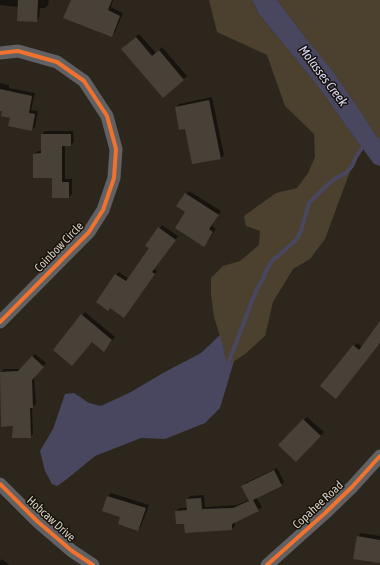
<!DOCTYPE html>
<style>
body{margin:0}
canvas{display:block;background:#2c261c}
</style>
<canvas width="380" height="565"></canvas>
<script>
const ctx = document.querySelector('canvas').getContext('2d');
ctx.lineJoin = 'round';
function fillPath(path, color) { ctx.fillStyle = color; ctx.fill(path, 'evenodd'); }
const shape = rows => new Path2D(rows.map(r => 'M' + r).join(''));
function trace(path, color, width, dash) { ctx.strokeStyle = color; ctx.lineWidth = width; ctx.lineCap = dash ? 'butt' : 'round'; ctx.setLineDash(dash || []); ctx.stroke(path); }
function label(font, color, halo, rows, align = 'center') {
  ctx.font = font + ' "Asap Condensed",sans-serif'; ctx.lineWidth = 3; ctx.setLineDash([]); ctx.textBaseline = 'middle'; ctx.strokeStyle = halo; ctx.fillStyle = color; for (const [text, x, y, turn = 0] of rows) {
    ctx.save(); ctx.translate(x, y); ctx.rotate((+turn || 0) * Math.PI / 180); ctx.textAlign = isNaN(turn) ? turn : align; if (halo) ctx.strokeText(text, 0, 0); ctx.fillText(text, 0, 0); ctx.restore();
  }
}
const green = shape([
 [209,0,252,0,259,14,320,89,362,148,356,157,352,166,325,239,310,259,293,269,273,302,265,336,245,354,227,366,223,346,214,317,211,295,211,278,223,266,240,261,259,245,260,231,246,226,244,216,276,193,297,188,308,173,315,157,314,134,285,106,267,55,217,32],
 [277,0,380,0,380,139,377,137,357,106,332,70,305,37]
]);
const water = shape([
 [252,0,277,0,305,37,332,70,357,106,377,137,380,139,380,166,374,164,349,130,320,89,259,14],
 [220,335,223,346,227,365,234,361,220,408,205,423,165,439,141,438,95,456,67,479,57,486,52,484,45,471,40,451,53,429,65,394,74,393,89,403,101,406,131,392,163,373,201,353]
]);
const shadow = shape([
 [0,0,49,0,48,5,45,8,40,8,39,17,36,21,19,7,0,5],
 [72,0,113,0,111,7,123,13,115,32,112,36],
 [139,34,156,53,162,47,187,76,163,97,125,46],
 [0,83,9,85,9,88,35,93,31,110,38,111,35,127,32,130,11,117,3,110,0,110],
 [212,97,224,155,221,158,193,163,186,127,176,107,179,104],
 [45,131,73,131,74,142,71,145,65,145,65,179,72,179,72,194,69,197,34,154,38,151,42,151,42,134],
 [189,191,221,211,212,226,216,229,207,242,187,212,186,194],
 [162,225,178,236,154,269,157,271,124,317,116,275,119,272,129,279,151,248,146,245],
 [85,312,115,337,107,347,93,341,82,315],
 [380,324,380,345,379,344,339,394,354,346,357,343,363,347],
 [35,354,46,363,34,376,36,404,32,407,33,434,30,437,14,425,1,372,4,369,21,369],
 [307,417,324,432,296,460,280,444],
 [277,468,284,482,281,485,256,497,262,507,258,510,235,522,235,526,232,529,185,523,176,511,180,508,188,508,187,499,190,496,204,495,205,507,237,505,249,500,242,486,245,483],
 [111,493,149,505,141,526,138,530,122,516,103,510,108,496],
 [361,533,380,536,380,562,358,537],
 [2,559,9,565,0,565,0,561]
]);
const stream = shape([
 [227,366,256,291,263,279,267,269,272,261,296,240,301,231,309,203,325,187,336,178,346,173,352,166,356,157,362,148]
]);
const building = shape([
 [18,0,38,0,37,22,17,21],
 [71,0,112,0,108,10,120,16,112,37,63,18],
 [136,37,152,56,159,50,184,80,163,98,121,49],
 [0,89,32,96,29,113,35,114,32,131,8,126,10,118,1,116,2,111,0,111],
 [209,100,221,159,192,164,185,129,179,130,175,107],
 [41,134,71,134,71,146,62,146,62,182,69,182,69,198,52,198,52,178,33,178,33,154,41,153],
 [185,193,219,215,209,229,213,232,204,247,175,228,185,212,176,206],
 [158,227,176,240,152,272,155,274,124,318,110,308,108,311,96,302,115,274,126,281,149,248,145,246],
 [81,314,112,340,104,352,92,342,72,366,53,350],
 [380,321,380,343,336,399,320,386,353,345,359,350],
 [32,356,44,367,32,380,33,408,30,408,31,438,12,438,13,426,1,427,0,372,18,371],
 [303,419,321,436,296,462,278,445],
 [274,470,282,486,253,500,259,511,232,524,232,530,185,533,184,524,176,524,175,511,187,510,186,499,201,498,202,509,233,508,249,501,241,486],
 [107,496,146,508,138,531,118,524,120,517,102,511],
 [357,536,380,540,380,563,353,559]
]);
const street = shape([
 [0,53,18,51,57,62,84,81,107,116,116,149,114,178,103,210,89,232,0,322],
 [0,484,37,521,72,551,93,565],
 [267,565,324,514,352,487,380,456]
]);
const cycleway = shape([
 [0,53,18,51,57,62,84,81,107,116,116,149,114,178,103,210,89,232,0,322],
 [0,484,37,521,72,551,93,565],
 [267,565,324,514,352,487,380,456]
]);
const streetNames = [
 ["Coinbow Circle",59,247,-46],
 ["Copahee Road",318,505,-43],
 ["Hobcaw Drive",51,519,42]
];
const waterNames = [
 ["Molasses Creek",323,76,53]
];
fillPath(green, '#4c402f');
fillPath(water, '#49475f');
fillPath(shadow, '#0007');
trace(stream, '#49475f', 4);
fillPath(building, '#484138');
trace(street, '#616062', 13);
trace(cycleway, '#ef722f', 4);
label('12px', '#d8d0c6', '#161109', streetNames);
label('italic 13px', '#dcdafc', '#161109', waterNames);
</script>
